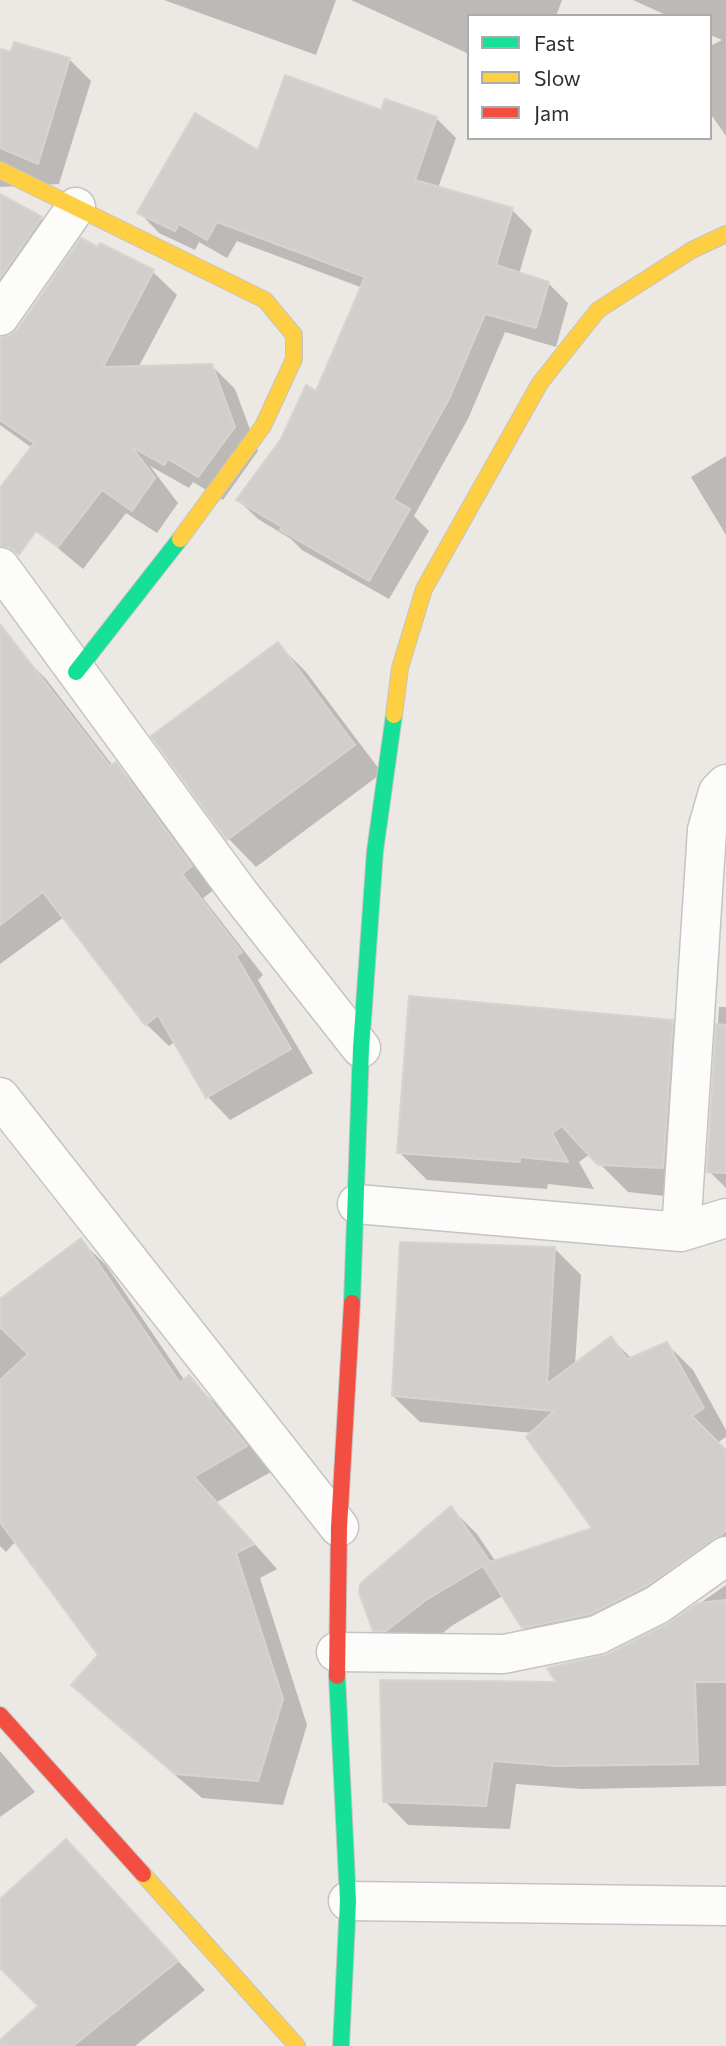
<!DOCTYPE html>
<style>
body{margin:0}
#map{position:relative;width:726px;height:2046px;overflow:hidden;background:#ece8e4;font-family:Commissioner,sans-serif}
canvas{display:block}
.legend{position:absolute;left:467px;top:14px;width:245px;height:126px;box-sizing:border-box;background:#fff;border:2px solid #ababab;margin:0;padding:9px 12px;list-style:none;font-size:21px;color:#2e2e2e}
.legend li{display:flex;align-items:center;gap:14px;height:35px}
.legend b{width:35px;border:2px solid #ababab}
</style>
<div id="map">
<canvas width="726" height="2046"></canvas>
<ul class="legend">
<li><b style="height:9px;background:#16e098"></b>Fast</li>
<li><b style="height:9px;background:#ffcf43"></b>Slow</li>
<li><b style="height:9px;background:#f24e42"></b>Jam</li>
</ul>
</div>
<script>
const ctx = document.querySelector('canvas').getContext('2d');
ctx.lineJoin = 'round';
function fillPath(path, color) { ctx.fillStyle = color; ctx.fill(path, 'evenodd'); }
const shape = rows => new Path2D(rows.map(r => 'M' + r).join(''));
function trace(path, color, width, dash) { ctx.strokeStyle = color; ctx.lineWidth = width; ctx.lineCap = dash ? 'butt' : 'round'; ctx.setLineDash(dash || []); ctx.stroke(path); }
const shadow = shape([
 [164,0,336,0,316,55],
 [351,0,562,0,556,16,469,16,469,54],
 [633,0,726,0,726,136,710,113,710,46,722,40,710,35,710,16,668,16],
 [0,51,69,59,91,81,59,184,0,187],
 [382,113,436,118,456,138,438,188,512,210,532,230,519,274,548,283,568,303,556,347,505,332,468,419,414,516,429,531,389,599,302,550,291,539,258,519,238,500,317,393,363,288,237,241,227,258,199,242,195,250,159,233,140,213,259,153],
 [0,195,41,218,62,239,0,332],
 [100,246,153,272,177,295,138,368,211,365,235,389,258,451,223,500,193,482,189,488,150,466,178,503,157,533,126,513,83,569,0,500,0,490,32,448,0,425,0,362],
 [726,456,726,535,691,477],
 [278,644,306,672,382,773,256,867,229,839,153,736],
 [23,656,46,679,113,766,115,764,138,787,214,890,203,898,263,975,258,980,313,1073,230,1120,208,1097,175,1042,169,1046,146,1024,64,917,0,964,0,674],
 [719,1007,726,1007,726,1188,709,1171],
 [672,1022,700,1050,665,1196,628,1192,590,1154,579,1162,594,1189,548,1184,547,1189,427,1180,399,1152],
 [81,1241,106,1265,185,1381,189,1378,214,1402,271,1472,217,1502,277,1569,260,1578,307,1725,283,1805,202,1798,99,1710,74,1685,100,1655,16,1541,6,1552,0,1546,0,1301],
 [554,1248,581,1275,575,1365,611,1338,632,1359,667,1344,693,1370,726,1430,726,1437,717,1443,726,1452,726,1574,550,1653,523,1627,504,1595,453,1625,413,1656,401,1656,375,1630,451,1508,477,1534,496,1562,595,1529,533,1433,420,1422,393,1396],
 [726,1585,726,1786,582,1789,516,1784,510,1829,408,1825,385,1801,559,1684,670,1624],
 [0,1751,35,1792,0,1817],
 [94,1870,205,1990,135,2046,10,2046,40,2007,0,1965,0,1902]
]);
const building = shape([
 [14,42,70,58,38,164,0,148,0,49,11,52,14,42],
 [285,75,381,110,385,99,437,117,415,180,513,208,496,265,549,282,536,328,485,314,449,399,393,499,410,509,369,581,280,530,282,527,236,500,281,439,306,385,316,391,365,277,217,222,207,240,179,224,175,231,137,213,195,113,258,150,285,75],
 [0,194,42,217,0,278,0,194],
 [81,238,98,247,100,243,154,270,103,367,212,364,235,427,198,477,168,459,164,465,132,447,155,478,132,511,102,490,58,547,36,531,19,555,9,547,0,546,0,488,34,443,0,420,0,338,10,335,18,329,81,238],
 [0,624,110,766,116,762,192,866,182,874,242,952,236,956,291,1049,206,1098,158,1015,145,1025,43,892,0,925,0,624],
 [278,642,355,745,227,840,151,736,278,642],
 [409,996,673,1020,663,1168,598,1165,562,1126,552,1133,568,1162,520,1157,520,1162,397,1153,409,996],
 [716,1024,726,1025,726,1173,707,1172,716,1024],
 [81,1238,180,1383,189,1375,247,1446,194,1477,254,1544,236,1553,283,1699,258,1781,175,1774,71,1685,98,1655,0,1522,0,1380,28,1354,0,1327,0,1299,81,1238],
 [400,1242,555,1247,547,1384,611,1336,627,1359,667,1342,704,1408,692,1416,726,1450,726,1531,646,1586,590,1614,522,1628,483,1566,426,1600,386,1631,373,1631,359,1593,360,1584,451,1506,490,1562,592,1528,526,1437,554,1411,392,1396,400,1242],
 [726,1600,726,1682,695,1682,698,1764,557,1766,493,1761,486,1806,383,1802,380,1680,556,1682,547,1668,606,1655,667,1624,698,1603,726,1600],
 [66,1839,178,1961,73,2046,0,2046,0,2040,38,2006,0,1968,0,1899,66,1839]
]);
const street = shape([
 [0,316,76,207],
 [0,567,239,893,361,1048],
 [0,1097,339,1527],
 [357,1204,681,1232,726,1218],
 [681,1232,707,830,718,792,726,784],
 [336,1652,504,1654,597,1635,657,1605,726,1556],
 [348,1901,726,1906]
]);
const fast = shape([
 [76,672,180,539],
 [352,1303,361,1048,375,851,394,715],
 [337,1676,348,1901,341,2046]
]);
const slow = shape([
 [0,170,265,300,294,335,294,359,263,426,180,539],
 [394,715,400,668,424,589,540,383,598,310,692,250,726,234],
 [143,1874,297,2046]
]);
const jam = shape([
 [337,1676,339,1527,352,1303],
 [0,1715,143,1874]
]);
fillPath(shadow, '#0003');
fillPath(building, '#d1cecb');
trace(building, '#d7d4d0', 2);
trace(street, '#c5c4c5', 41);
trace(fast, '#c5c4c5', 18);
trace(slow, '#c5c4c5', 18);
trace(jam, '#c5c4c5', 18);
trace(street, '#fcfcfb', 38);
trace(fast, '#16e098', 16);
trace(slow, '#ffcf43', 16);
trace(jam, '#f24e42', 16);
</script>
